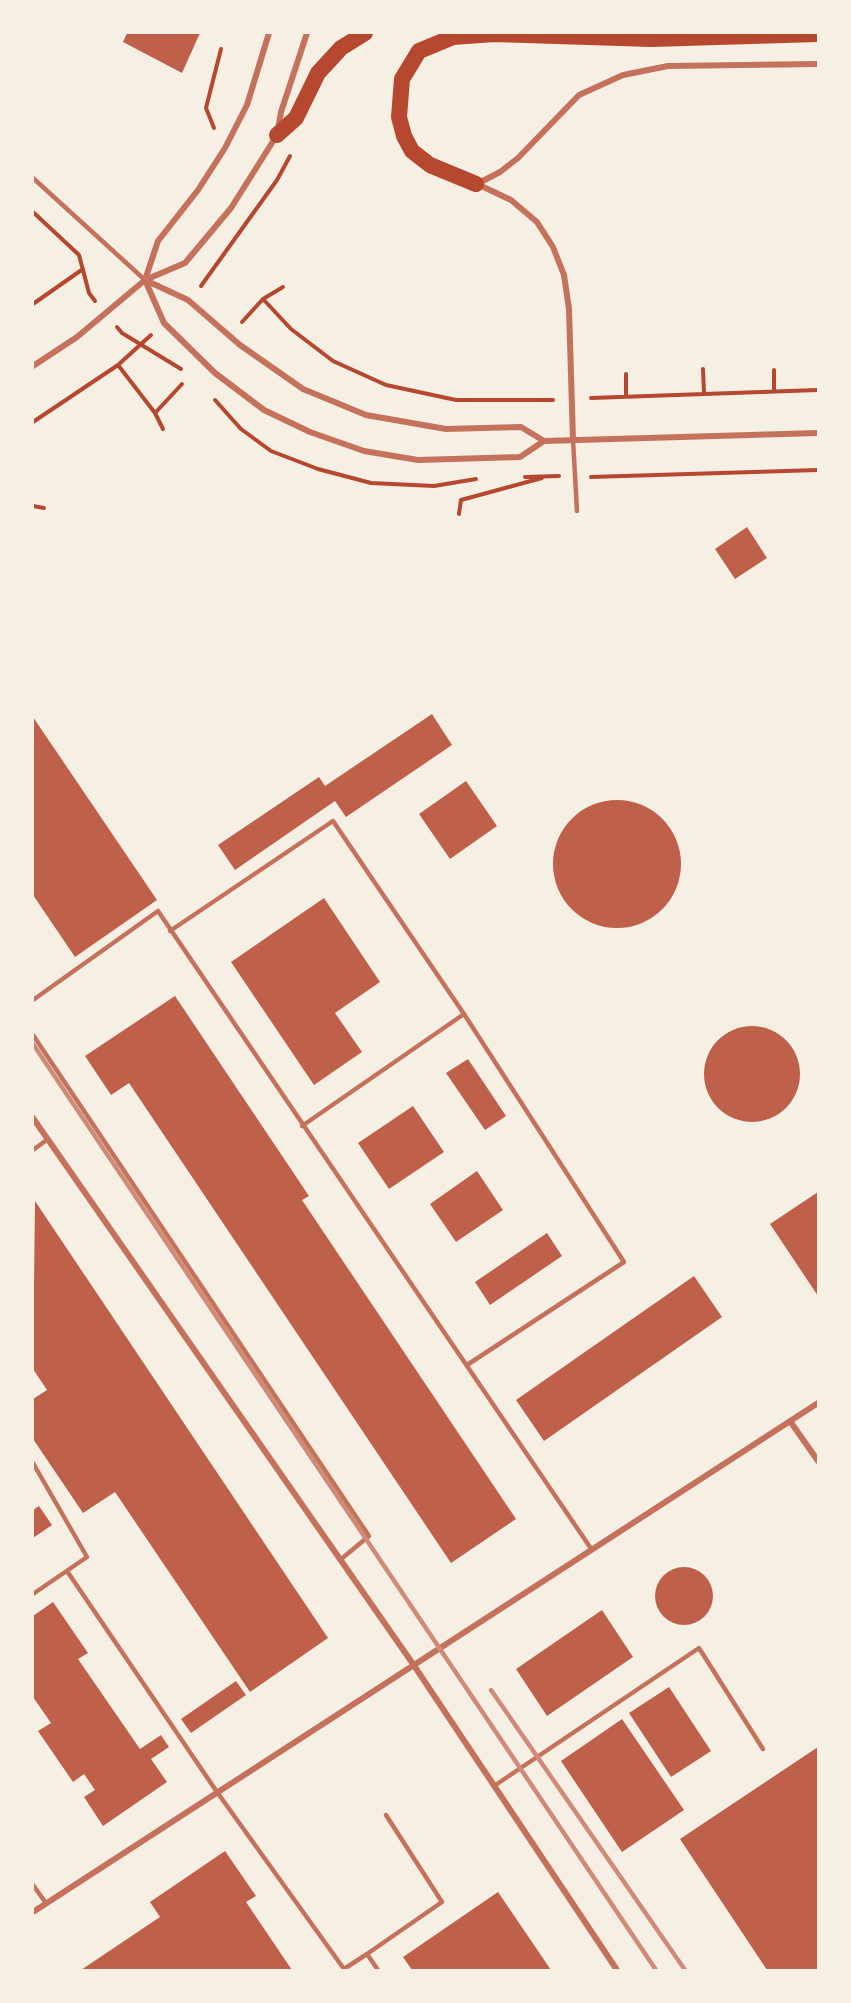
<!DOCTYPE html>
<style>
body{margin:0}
#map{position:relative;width:851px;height:2003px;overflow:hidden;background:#f6efe4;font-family:"Sofia Sans Condensed",sans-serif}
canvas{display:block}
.frame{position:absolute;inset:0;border:34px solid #f6efe4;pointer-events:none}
</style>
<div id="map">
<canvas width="851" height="2003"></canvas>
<div class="frame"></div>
</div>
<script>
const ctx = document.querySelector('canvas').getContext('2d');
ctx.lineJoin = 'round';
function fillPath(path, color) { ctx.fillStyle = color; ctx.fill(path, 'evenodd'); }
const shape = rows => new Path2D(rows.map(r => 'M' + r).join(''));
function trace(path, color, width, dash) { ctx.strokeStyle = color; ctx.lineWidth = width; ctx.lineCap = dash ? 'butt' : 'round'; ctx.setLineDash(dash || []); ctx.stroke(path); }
const building = shape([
 [127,33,200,33,182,73,123,42],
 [747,527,767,558,735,579,715,549],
 [432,714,452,745,346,817,335,801,235,870,218,845,319,777,325,786],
 [33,717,157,900,75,957,33,895],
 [466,781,497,826,450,859,419,814],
 '553 864a64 64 0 1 1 128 0a64 64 0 1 1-128 0Z',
 [324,898,380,982,335,1013,362,1052,314,1085,231,962],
 [175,996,309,1196,302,1200,516,1519,451,1563,129,1083,111,1095,85,1056],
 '704 1074a48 48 0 1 1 96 0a48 48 0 1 1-96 0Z',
 [468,1059,506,1116,485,1130,446,1073],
 [413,1106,444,1152,389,1189,358,1143],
 [477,1171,503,1210,456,1242,430,1204],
 [818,1192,818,1296,770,1224],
 [35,1201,328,1638,250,1692,115,1492,83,1513,33,1439,33,1399,47,1390,33,1369],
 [547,1233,562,1256,490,1305,475,1282],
 [694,1276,722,1317,544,1441,516,1400],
 [39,1506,52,1525,33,1538,33,1510],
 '655 1596a29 29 0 1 1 58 0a29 29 0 1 1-58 0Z',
 [53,1602,88,1653,78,1659,140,1749,161,1735,169,1747,151,1759,167,1782,103,1826,84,1797,95,1790,84,1774,73,1782,38,1731,51,1723,33,1697,33,1616],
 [602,1610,633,1657,547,1716,516,1669],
 [236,1681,246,1695,191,1733,181,1719],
 [669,1687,711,1751,671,1777,629,1713],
 [622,1719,684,1810,622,1852,561,1761],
 [818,1747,818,1970,767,1970,680,1839],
 [225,1851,256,1896,246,1902,292,1970,81,1970,160,1917,150,1902],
 [498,1892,551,1970,412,1970,403,1957]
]);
const path = shape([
 [214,128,206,108,221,49],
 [33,212,79,255,89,293,95,301],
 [201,286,277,180,290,156],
 [263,299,291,329,333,361,386,385,456,400,553,400],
 [33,304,83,269],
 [242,322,263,299,283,287],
 [117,327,122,333,181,369],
 [118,365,155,413],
 [703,369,704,393],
 [774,370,774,391],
 [626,395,626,374],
 [591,398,818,390],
 [215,400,241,429,271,451,318,469,371,483,434,486,476,479],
 [33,422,118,365,151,335],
 [163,429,155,413,182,384],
 [525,477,559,476],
 [591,477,818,470],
 [33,506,44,508],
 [459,514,461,500,542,478]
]);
const service = shape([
 [33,178,145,280],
 [573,440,577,511],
 [170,931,333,821,464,1014,624,1262,467,1365],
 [33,1000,158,911,592,1550],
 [33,1035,369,1536,340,1560],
 [302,1126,464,1014],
 [33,1150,48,1139],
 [33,1463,87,1557,33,1594],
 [67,1571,217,1792,344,1969,367,1954],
 [494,1786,699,1648,763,1749],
 [33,1885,46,1903],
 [378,1970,367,1954,442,1902,386,1815]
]);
const minor = shape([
 [477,184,500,172,518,158,579,95,623,75,668,66,818,64],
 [477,184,511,200,537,222,553,247,564,275,569,309,573,440],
 [145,280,164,323,215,373,264,410,310,432,364,451,418,460,520,457,544,441,818,433],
 [145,280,188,300,240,345,303,389,366,415,446,429,521,427,544,441],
 [145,280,158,241,198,190,225,148,247,105,269,33],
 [33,366,77,337,145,280,185,263,231,208,277,135,281,112,307,33],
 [33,1118,413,1664,617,1970],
 [790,1421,818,1461],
 [33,1912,818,1403]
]);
const trunk = shape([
 [277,135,296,118,318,73,341,48,365,33],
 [476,184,430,165,412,151,404,136,399,117,402,79,419,51,453,37,494,34,651,39,818,34]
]);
const rail = shape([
 [33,1044,656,1970],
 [491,1690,685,1970]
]);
fillPath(building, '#bf614a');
trace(path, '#b5482f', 4);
trace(service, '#c5725c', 4.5);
trace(minor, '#c5725c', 6);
trace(trunk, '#b5482f', 16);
trace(rail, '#cf8b77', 4.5);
</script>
